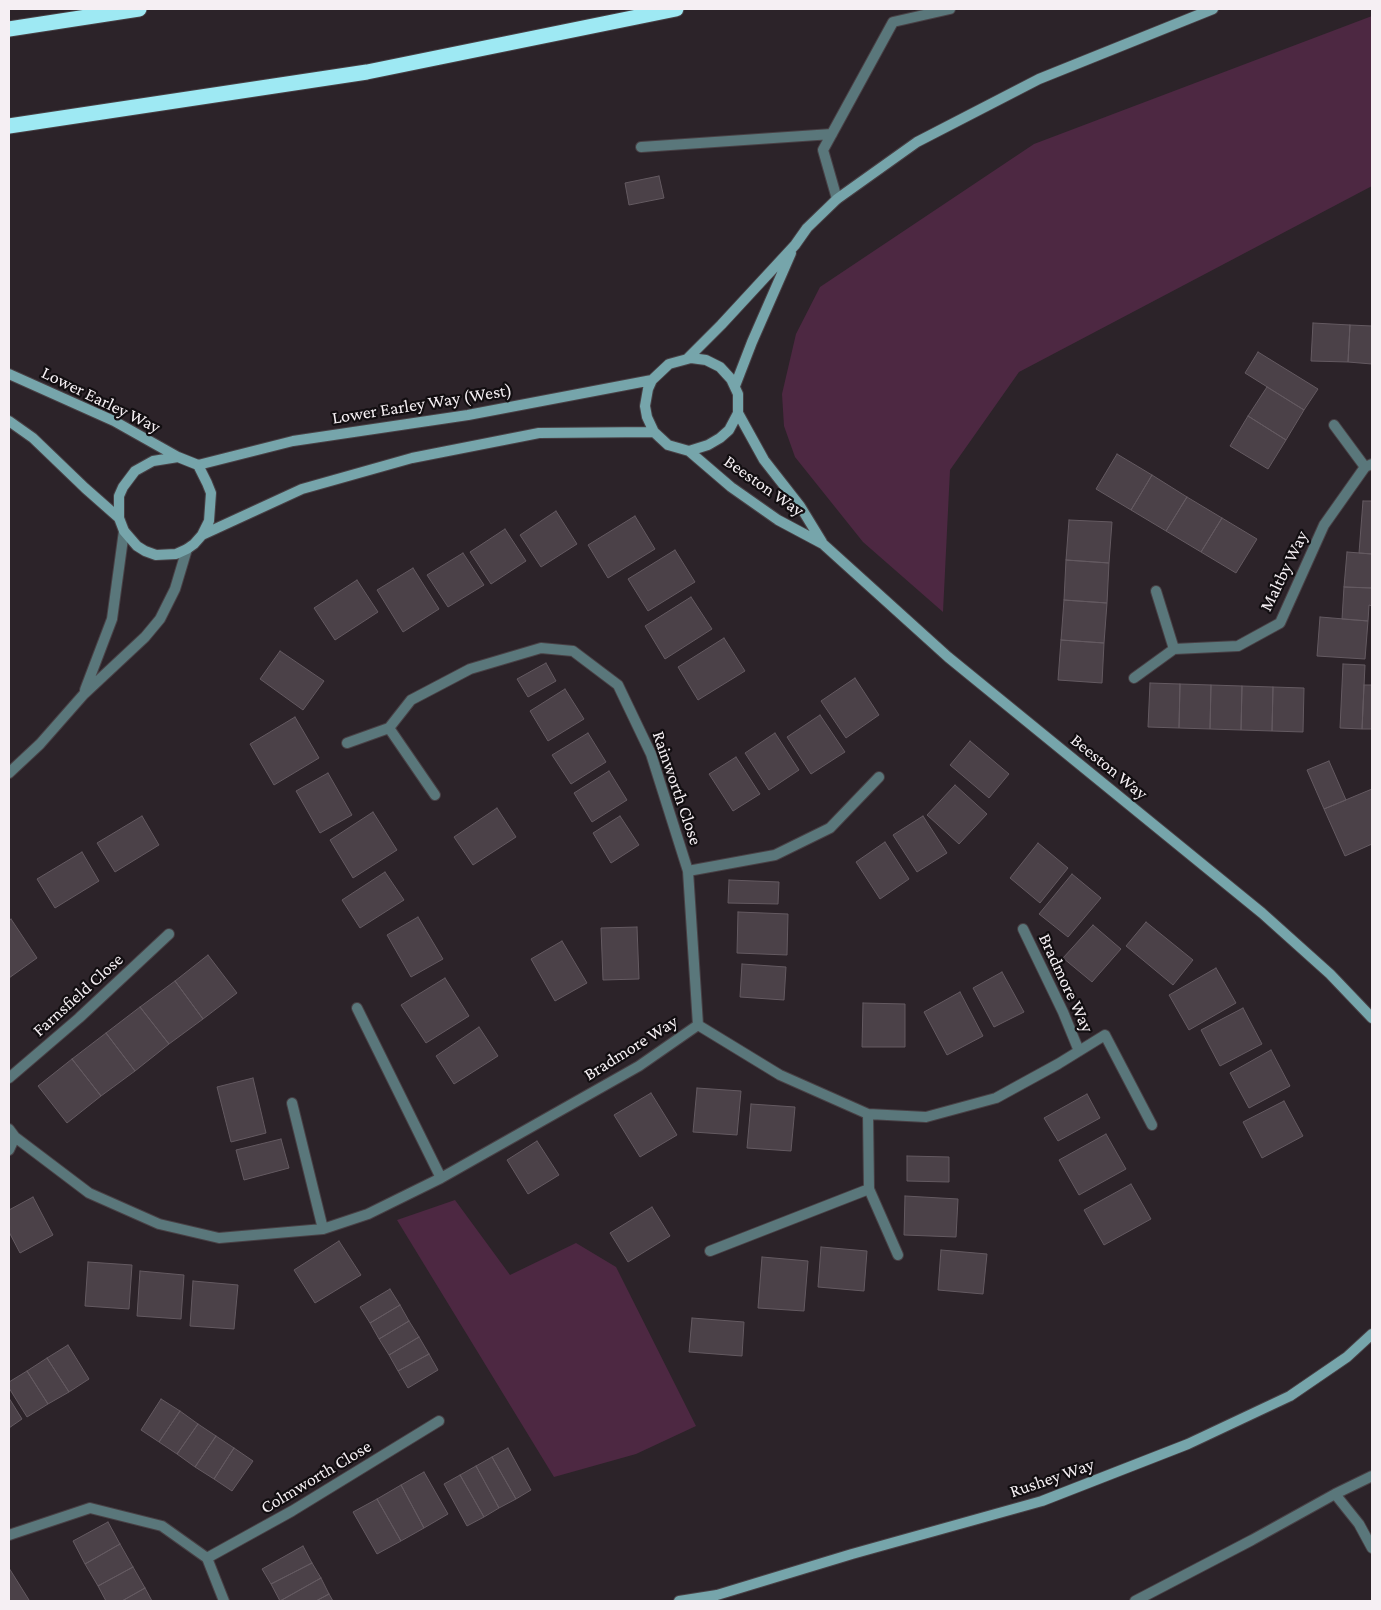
<!DOCTYPE html>
<style>
body{margin:0}
#map{position:relative;width:1381px;height:1610px;overflow:hidden;background:#2c2329;font-family:"Crimson Pro",serif}
canvas{display:block}
.frame{position:absolute;inset:0;border:10px solid #f5eff3;pointer-events:none}
</style>
<div id="map">
<canvas width="1381" height="1610"></canvas>
<div class="frame"></div>
</div>
<script>
const ctx = document.querySelector('canvas').getContext('2d');
ctx.lineJoin = 'round';
function fillPath(path, color) { ctx.fillStyle = color; ctx.fill(path, 'evenodd'); }
const shape = rows => new Path2D(rows.map(r => 'M' + r).join(''));
function trace(path, color, width, dash) { ctx.strokeStyle = color; ctx.lineWidth = width; ctx.lineCap = dash ? 'butt' : 'round'; ctx.setLineDash(dash || []); ctx.stroke(path); }
function label(font, color, halo, rows, align = 'center') {
  ctx.font = font + ' "Crimson Pro",serif'; ctx.lineWidth = 4.5; ctx.setLineDash([]); ctx.textBaseline = 'middle'; ctx.strokeStyle = halo; ctx.fillStyle = color; for (const [text, x, y, turn = 0] of rows) {
    ctx.save(); ctx.translate(x, y); ctx.rotate((+turn || 0) * Math.PI / 180); ctx.textAlign = isNaN(turn) ? turn : align; if (halo) ctx.strokeText(text, 0, 0); ctx.fillText(text, 0, 0); ctx.restore();
  }
}
const green = shape([
 [1372,16,1372,186,1019,372,950,470,943,612,863,542,795,457,784,426,782,394,796,334,820,287,1034,144],
 [455,1200,510,1275,576,1243,616,1267,696,1426,636,1454,554,1477,397,1220]
]);
const building = shape([
 [659,176,664,198,629,205,625,183,659,176],
 [1313,323,1350,325,1348,362,1311,361,1313,323],
 [1350,325,1372,326,1372,364,1348,362,1350,325],
 [1258,352,1318,389,1304,410,1245,373,1258,352],
 [1267,387,1304,410,1286,440,1248,416,1267,387],
 [1248,416,1286,440,1268,469,1230,446,1248,416],
 [1117,454,1152,475,1131,510,1096,489,1117,454],
 [1152,475,1187,497,1166,531,1131,510,1152,475],
 [1187,497,1222,518,1201,552,1166,531,1187,497],
 [1363,501,1372,501,1372,554,1359,553,1363,501],
 [556,511,577,544,541,567,520,535,556,511],
 [635,516,655,549,608,578,588,545,635,516],
 [1222,518,1257,539,1236,573,1201,552,1222,518],
 [1069,520,1112,522,1109,563,1066,560,1069,520],
 [505,529,526,561,491,584,470,552,505,529],
 [675,550,695,582,648,611,628,579,675,550],
 [1347,552,1372,554,1372,588,1344,587,1347,552],
 [463,553,484,585,448,607,427,575,463,553],
 [1066,560,1109,563,1107,603,1064,600,1066,560],
 [413,568,439,609,403,632,377,590,413,568],
 [357,580,378,612,335,640,314,608,357,580],
 [1344,587,1372,588,1372,606,1369,605,1368,621,1342,619,1344,587],
 [691,597,712,629,665,659,645,626,691,597],
 [1064,600,1107,603,1104,643,1061,640,1064,600],
 [1320,617,1368,621,1365,659,1317,656,1320,617],
 [724,638,745,671,698,700,678,667,724,638],
 [1061,640,1104,643,1102,683,1058,680,1061,640],
 [280,651,324,681,303,710,260,679,280,651],
 [546,663,556,681,528,697,517,679,546,663],
 [1343,664,1365,665,1362,729,1340,728,1343,664],
 [855,678,879,715,846,738,821,701,855,678],
 [1150,683,1180,684,1179,728,1148,727,1150,683],
 [1180,684,1211,685,1210,729,1179,728,1180,684],
 [1211,685,1242,686,1241,730,1210,729,1211,685],
 [1364,685,1372,685,1372,729,1362,729,1364,685],
 [1242,686,1273,687,1272,731,1241,730,1242,686],
 [1273,687,1304,688,1303,732,1272,731,1273,687],
 [565,689,584,719,548,741,530,711,565,689],
 [820,715,845,752,811,774,787,737,820,715],
 [295,717,319,758,274,785,250,744,295,717],
 [588,733,606,762,571,784,552,755,588,733],
 [775,733,799,770,769,790,745,753,775,733],
 [970,741,1009,774,989,798,950,765,970,741],
 [736,757,760,794,733,811,709,774,736,757],
 [1329,761,1346,800,1324,809,1307,770,1329,761],
 [609,771,627,800,592,822,574,793,609,771],
 [328,773,352,815,320,833,296,791,328,773],
 [955,785,987,814,959,844,927,815,955,785],
 [1372,789,1372,844,1345,856,1324,809,1372,789],
 [497,808,516,837,473,865,454,837,497,808],
 [373,812,397,850,353,878,330,840,373,812],
 [142,816,159,845,115,872,97,843,142,816],
 [620,816,639,845,611,863,593,833,620,816],
 [923,816,947,853,917,872,893,835,923,816],
 [885,842,909,879,880,899,856,862,885,842],
 [1038,843,1068,868,1040,903,1010,878,1038,843],
 [82,852,99,881,55,908,37,879,82,852],
 [385,872,404,900,360,928,342,900,385,872],
 [1072,874,1101,898,1068,937,1039,914,1072,874],
 [729,880,779,882,778,904,728,903,729,880],
 [738,912,788,914,787,955,737,953,738,912],
 [418,917,443,959,411,977,387,935,418,917],
 [11,919,37,958,9,978,9,921,11,919],
 [1146,922,1193,960,1173,985,1126,946,1146,922],
 [1093,925,1121,949,1092,982,1063,958,1093,925],
 [637,927,639,979,603,980,601,928,637,927],
 [562,941,587,983,555,1001,531,959,562,941],
 [208,955,237,993,203,1019,175,981,208,955],
 [742,964,786,967,784,1000,740,997,742,964],
 [1216,968,1236,1003,1189,1030,1169,995,1216,968],
 [1002,972,1024,1012,994,1027,973,988,1002,972],
 [445,978,469,1016,426,1043,401,1005,445,978],
 [175,981,203,1019,169,1044,140,1007,175,981],
 [960,992,983,1036,947,1055,924,1012,960,992],
 [863,1003,905,1004,905,1047,862,1047,863,1003],
 [140,1007,169,1044,135,1071,106,1033,140,1007],
 [1243,1008,1262,1044,1220,1066,1201,1030,1243,1008],
 [479,1027,498,1056,454,1084,436,1056,479,1027],
 [106,1033,135,1071,101,1096,72,1059,106,1033],
 [1271,1050,1290,1086,1249,1108,1230,1073,1271,1050],
 [72,1059,101,1096,67,1123,38,1086,72,1059],
 [253,1078,266,1133,231,1142,217,1087,253,1078],
 [697,1088,741,1091,737,1135,693,1132,697,1088],
 [651,1093,677,1135,640,1157,614,1115,651,1093],
 [1087,1094,1100,1118,1058,1141,1044,1118,1087,1094],
 [1284,1101,1303,1136,1262,1158,1243,1122,1284,1101],
 [751,1104,795,1107,791,1151,747,1148,751,1104],
 [1106,1134,1126,1169,1079,1195,1059,1160,1106,1134],
 [281,1139,289,1168,244,1180,236,1150,281,1139],
 [537,1141,559,1175,528,1194,507,1160,537,1141],
 [907,1156,949,1157,949,1182,907,1181,907,1156],
 [1131,1184,1151,1219,1104,1245,1084,1210,1131,1184],
 [905,1196,958,1199,956,1237,904,1235,905,1196],
 [33,1197,53,1235,20,1253,9,1232,9,1210,33,1197],
 [652,1207,670,1236,628,1262,610,1233,652,1207],
 [339,1241,361,1275,315,1303,294,1270,339,1241],
 [821,1247,867,1251,864,1291,818,1287,821,1247],
 [941,1250,987,1254,983,1294,938,1290,941,1250],
 [762,1257,808,1261,804,1311,758,1308,762,1257],
 [88,1262,132,1265,129,1309,85,1306,88,1262],
 [140,1271,184,1275,181,1319,137,1316,140,1271],
 [193,1281,238,1285,234,1329,190,1326,193,1281],
 [390,1289,400,1305,370,1323,360,1307,390,1289],
 [400,1305,409,1321,379,1339,370,1323,400,1305],
 [692,1318,744,1322,742,1356,689,1352,692,1318],
 [409,1321,419,1337,389,1355,379,1339,409,1321],
 [419,1337,429,1354,398,1371,389,1355,419,1337],
 [68,1345,89,1379,69,1392,47,1358,68,1345],
 [429,1354,438,1370,408,1388,398,1371,429,1354],
 [47,1358,69,1392,48,1404,27,1371,47,1358],
 [27,1371,48,1404,27,1417,9,1388,9,1382,27,1371],
 [9,1398,22,1419,9,1428,9,1398],
 [161,1399,180,1411,159,1442,141,1430,161,1399],
 [180,1411,198,1424,177,1454,159,1442,180,1411],
 [198,1424,216,1436,195,1467,177,1454,198,1424],
 [216,1436,234,1448,214,1479,195,1467,216,1436],
 [234,1448,253,1461,232,1491,214,1479,234,1448],
 [508,1448,531,1490,516,1499,492,1457,508,1448],
 [492,1457,516,1499,499,1508,476,1466,492,1457],
 [476,1466,499,1508,484,1517,460,1475,476,1466],
 [424,1472,448,1514,424,1528,401,1485,424,1472],
 [460,1475,484,1517,467,1526,444,1484,460,1475],
 [401,1485,424,1528,401,1541,377,1499,401,1485],
 [377,1499,401,1541,377,1554,353,1512,377,1499],
 [108,1522,120,1544,85,1564,73,1541,108,1522],
 [120,1544,133,1567,98,1586,85,1564,120,1544],
 [303,1546,312,1563,271,1584,262,1569,303,1546],
 [312,1563,321,1578,280,1601,271,1584,312,1563],
 [133,1567,145,1588,122,1601,106,1601,98,1586,133,1567],
 [9,1568,29,1600,27,1601,9,1601,9,1568],
 [321,1578,329,1594,316,1601,280,1601,321,1578],
 [145,1588,152,1601,122,1601,145,1588],
 [329,1594,333,1601,316,1601,329,1594]
]);
const lane = shape([
 [641,147,832,134],
 [837,199,823,150,893,22,950,9],
 [1372,1476,1335,1494,1359,1524,1372,1548],
 [1135,1601,1252,1540,1335,1494]
]);
const street = shape([
 [1334,425,1365,467],
 [1156,591,1174,649,1238,646,1280,623,1324,525,1365,467,1372,464],
 [1134,678,1174,649],
 [85,690,112,619,124,531],
 [389,728,435,795],
 [347,743,389,728,411,700,470,669,541,648,573,651,618,685,651,754,688,871,698,1025],
 [9,773,40,744,84,694,145,637,160,619,175,589,187,549],
 [688,871,775,855,830,828,879,777],
 [1023,929,1063,1012,1079,1051],
 [357,1008,441,1178],
 [698,1025,780,1075,868,1114,926,1117,996,1098,1058,1064,1105,1035,1152,1125],
 [9,1078,79,1018,169,934],
 [292,1103,323,1229],
 [9,1129,15,1137,89,1193,159,1224,219,1238,323,1229,368,1214,441,1178,639,1066,698,1025],
 [9,1150,15,1137],
 [869,1189,898,1255],
 [710,1251,869,1189,868,1114],
 [9,1535,90,1508,162,1526,207,1558,292,1511,439,1421],
 [207,1558,224,1601]
]);
const secondary = shape([
 [688,358,721,325,795,245,807,228,837,199,917,142,1039,79,1213,9],
 [691,358,706,360,720,367,731,379,738,394,738,413,729,430,720,438,708,445,689,451,668,445,654,432,647,417,645,406,648,389,652,380,669,364,691,358],
 [9,374,114,421,178,457],
 [735,386,752,342,791,253],
 [738,413,764,460,800,506,822,542],
 [9,421,33,438,85,488,119,518],
 [689,451,731,487,778,520,823,544,948,657,1262,913,1330,974,1372,1018],
 [178,457,198,465,207,483,211,493,209,521,202,535,194,544,187,549,176,554,156,555,145,551,137,546,124,531,119,518,119,496,123,487,135,471,153,461,178,457],
 [198,465,293,441,468,415,652,380],
 [202,535,302,489,412,458,539,433,654,432],
 [679,1601,717,1595,852,1554,1042,1501,1188,1444,1290,1396,1347,1357,1372,1334]
]);
const highway = shape([
 [9,29,139,9],
 [9,126,367,72,676,9]
]);
const streetNames = [
 ["Lower Earley Way",101,400,26],
 ["Lower Earley Way (West)",422,404,-9],
 ["Beeston Way",764,486,35],
 ["Maltby Way",1284,571,-64],
 ["Beeston Way",1109,767,39],
 ["Rainworth Close",677,788,71],
 ["Bradmore Way",1066,983,65],
 ["Farnsfield Close",78,995,-42],
 ["Bradmore Way",631,1048,-32],
 ["Colmworth Close",316,1477,-31],
 ["Rushey Way",1052,1478,-19]
];
fillPath(green, '#4d2842');
fillPath(building, '#4b4148');
trace(building, '#645a61', 1);
trace(lane, '#484045', 12);
trace(street, '#484045', 12);
trace(secondary, '#484045', 12);
trace(highway, '#484045', 17);
trace(lane, '#5a777b', 10);
trace(street, '#5a777b', 10);
trace(secondary, '#76a5ab', 10);
trace(highway, '#9ee9f3', 15);
label('18px', '#f5eff3', '#120e11', streetNames);
</script>
